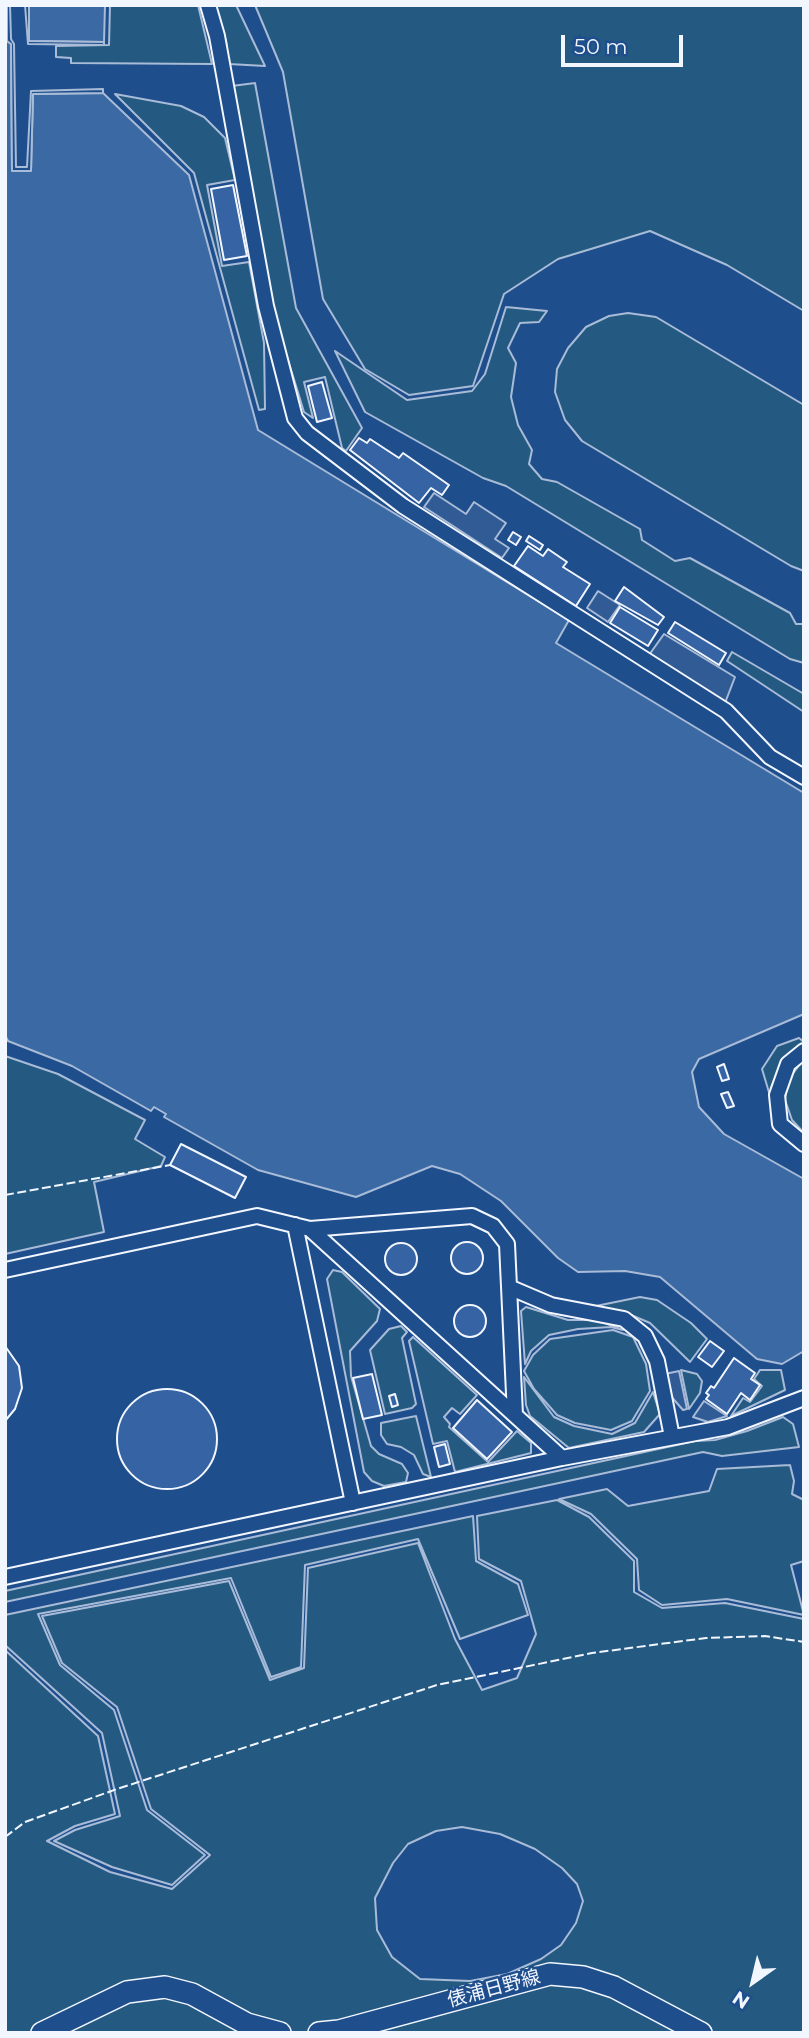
<!DOCTYPE html>
<meta charset="utf-8">
<style>
body{margin:0}
#map{position:relative;width:809px;height:2038px;overflow:hidden;background:#1f4e8c;font-family:Montserrat,sans-serif}
canvas{display:block}
.frame{position:absolute;inset:0;border:7px solid #f2f6ff;pointer-events:none}
.north{position:absolute;left:718px;top:1947px;width:70px;height:70px;-webkit-text-stroke:5px #1f4e8c;paint-order:stroke;rotate:214deg;font-size:19px;font-weight:700;line-height:28px;text-align:center;color:#f2f6ff}
.north::after{content:'';display:block;margin:auto;width:24px;height:32px;background:#f2f6ff;clip-path:polygon(50% 0,100% 100%,50% 72%,0 100%)}
.scale{position:absolute;left:561px;top:35px;width:122px;height:32px;box-sizing:border-box;border:4px solid #f2f6ff;border-top:0;padding-left:9px;font-size:21px;line-height:24px;white-space:nowrap;color:#f2f6ff;-webkit-text-stroke:5px #1f4e8c;paint-order:stroke}
</style>
<div id="map">
<canvas width="809" height="2038"></canvas>
<div class="frame"></div>
<div class="north">N</div>
<div class="scale">50 m</div>
</div>
<script>
const ctx = document.querySelector('canvas').getContext('2d');
ctx.lineJoin = 'round';
function fillPath(path, color) { ctx.fillStyle = color; ctx.fill(path, 'evenodd'); }
const shape = rows => new Path2D(rows.map(r => 'M' + r).join(''));
function trace(path, color, width, dash) { ctx.strokeStyle = color; ctx.lineWidth = width; ctx.lineCap = dash ? 'butt' : 'round'; ctx.setLineDash(dash || []); ctx.stroke(path); }
function label(font, color, halo, rows, align = 'center') {
  ctx.font = font + ' Montserrat,"Noto Sans JP",sans-serif'; ctx.lineWidth = 5; ctx.setLineDash([]); ctx.textBaseline = 'middle'; ctx.strokeStyle = halo; ctx.fillStyle = color; for (const [text, x, y, turn = 0] of rows) {
    ctx.save(); ctx.translate(x, y); ctx.rotate((+turn || 0) * Math.PI / 180); ctx.textAlign = isNaN(turn) ? turn : align; if (halo) ctx.strokeText(text, 0, 0); ctx.fillText(text, 0, 0); ctx.restore();
  }
}
const green = shape([
 [110,5,198,5,212,64,71,63,71,58,56,57,56,46,109,45,110,5],
 [215,5,236,5,265,66,229,64,226,41,215,5],
 [255,5,804,5,804,311,727,265,650,231,558,259,504,294,473,386,409,395,365,369,323,299,283,72,255,5],
 [255,83,296,308,362,428,346,451,342,448,325,377,304,382,313,418,304,412,277,324,232,86,255,83],
 [115,94,181,106,204,117,225,138,235,180,207,185,222,266,249,262,264,343,265,409,259,410,194,173,115,94],
 [506,307,547,311,539,322,520,323,508,348,516,363,511,397,518,425,532,450,529,464,542,479,557,482,640,529,642,540,675,561,690,558,790,613,796,624,804,624,804,663,790,659,506,486,483,478,365,412,335,351,407,400,472,391,485,374,506,307],
 [628,313,656,317,804,405,804,571,791,566,582,441,565,420,555,392,557,369,568,348,586,327,609,316,628,313],
 [732,652,804,694,804,712,727,661,732,652],
 [799,1038,804,1042,778,1070,771,1088,771,1099,762,1069,777,1046,799,1038],
 [5,1056,58,1074,145,1120,135,1139,165,1157,161,1166,94,1182,104,1232,5,1254,5,1056],
 [804,1059,804,1133,792,1120,785,1100,788,1080,804,1059],
 [333,1270,342,1272,380,1309,377,1321,350,1351,351,1376,371,1446,379,1454,402,1464,408,1473,406,1482,384,1486,372,1481,364,1472,327,1279,333,1270],
 [640,1297,657,1300,691,1323,707,1339,690,1362,650,1323,624,1312,591,1307,640,1297],
 [526,1307,568,1320,597,1320,623,1330,611,1327,578,1329,549,1335,531,1351,525,1364,521,1311,526,1307],
 [401,1326,407,1332,402,1338,416,1404,412,1408,385,1414,370,1350,389,1329,401,1326],
 [613,1330,633,1337,646,1364,650,1391,632,1421,611,1430,575,1423,557,1415,534,1389,524,1371,533,1355,550,1339,613,1330],
 [413,1337,477,1395,460,1414,452,1408,444,1417,450,1424,449,1427,488,1462,517,1431,531,1443,531,1453,455,1472,447,1441,433,1444,409,1341,413,1337],
 [681,1370,697,1374,702,1381,700,1393,689,1409,681,1370],
 [760,1370,781,1370,785,1390,731,1416,743,1398,750,1402,762,1386,754,1379,760,1370],
 [524,1377,554,1417,574,1426,612,1434,635,1423,653,1392,660,1414,644,1432,569,1448,530,1416,526,1405,524,1377],
 [416,1416,431,1477,423,1474,414,1455,401,1447,387,1444,381,1435,381,1423,416,1416],
 [783,1417,793,1424,799,1447,722,1456,703,1452,5,1602,5,1591,695,1441,715,1440,747,1431,783,1417],
 [790,1465,794,1481,792,1494,804,1500,804,1561,791,1565,804,1615,727,1599,662,1605,639,1590,637,1559,591,1514,559,1499,607,1489,628,1506,709,1491,717,1469,790,1465],
 [557,1500,589,1517,634,1561,634,1592,662,1608,725,1603,804,1619,804,2033,5,2033,5,1650,98,1736,115,1814,75,1826,47,1841,110,1872,172,1889,210,1855,151,1809,117,1707,62,1663,42,1616,229,1581,270,1680,304,1668,308,1568,418,1543,455,1639,482,1690,517,1678,536,1634,521,1581,479,1559,477,1516,557,1500],
 [462,1827,500,1834,535,1849,562,1868,577,1884,583,1901,576,1923,561,1945,541,1959,507,1974,470,1981,420,1979,392,1957,377,1930,375,1898,393,1863,408,1844,436,1831,462,1827],
 [473,1516,476,1561,518,1584,528,1615,460,1639,418,1539,305,1565,301,1667,271,1677,231,1578,38,1614,60,1665,114,1710,147,1810,205,1855,172,1885,112,1867,54,1841,75,1830,120,1816,102,1733,5,1645,5,1615,473,1516]
]);
const parking = shape([
 [434,493,466,514,474,502,506,523,495,539,509,548,502,558,424,507,434,493],
 [598,591,620,605,608,622,587,608,598,591],
 [664,634,735,677,725,703,649,655,664,634],
 [679,1371,687,1409,683,1410,669,1394,665,1374,679,1371],
 [704,1401,727,1416,708,1422,693,1417,704,1401]
]);
const water = shape([
 [5,5,7,41,11,44,12,170,31,170,33,94,103,93,189,175,258,430,569,620,556,643,804,793,804,1014,699,1059,692,1072,699,1107,724,1134,804,1179,804,1351,782,1364,757,1359,660,1277,625,1271,578,1272,558,1258,501,1201,460,1174,432,1166,356,1197,258,1170,164,1117,166,1114,154,1107,151,1111,72,1066,8,1041,5,1035,5,5],
 [29,5,105,5,104,42,29,41,29,5]
]);
const pier = shape([
 [7,5,10,5,11,39,14,44,16,167,27,167,31,91,103,89,103,93,33,94,31,171,12,171,11,44,7,41,7,5],
 [25,5,29,5,29,41,104,42,104,45,28,44,25,5]
]);
const building = shape([
 [233,185,247,256,224,260,211,189,233,185],
 [322,382,332,418,317,422,308,386,322,382],
 [359,438,367,443,370,439,399,458,403,453,449,485,442,495,431,488,419,503,350,450,359,438],
 [513,532,521,537,516,545,508,540,513,532],
 [529,536,543,545,540,550,526,541,529,536],
 [528,546,543,556,548,549,567,562,563,567,590,584,576,606,514,566,528,546],
 [624,587,664,617,658,625,615,601,624,587],
 [620,607,658,630,648,646,610,623,620,607],
 [675,622,726,653,719,665,668,633,675,622],
 [724,1064,729,1079,722,1081,717,1067,724,1064],
 [728,1092,734,1106,727,1108,721,1094,728,1092],
 [181,1144,246,1177,235,1198,170,1165,181,1144],
 '451 1258a16 16 0 1 1 32 0a16 16 0 1 1-32 0Z',
 '385 1259a16 16 0 1 1 32 0a16 16 0 1 1-32 0Z',
 '454 1321a16 16 0 1 1 32 0a16 16 0 1 1-32 0Z',
 [710,1341,724,1351,712,1367,698,1357,710,1341],
 [5,1346,19,1366,22,1388,15,1409,5,1421,5,1346],
 [734,1358,755,1373,751,1379,760,1385,750,1400,741,1393,727,1414,706,1399,709,1395,706,1393,711,1386,714,1388,734,1358],
 [372,1374,382,1415,363,1419,353,1378,372,1374],
 '117 1439a50 50 0 1 1 100 0a50 50 0 1 1-100 0Z',
 [395,1394,398,1405,392,1407,389,1396,395,1394],
 [477,1400,512,1432,487,1459,453,1428,477,1400],
 [445,1444,450,1464,439,1467,434,1447,445,1444]
]);
const minor = shape([
 [208,5,217,36,266,306,295,418,307,433,403,506,726,711,770,757,804,777],
 [804,1051,788,1064,777,1095,780,1124,804,1144],
 [295,1225,353,1503],
 [310,1229,562,1458],
 [5,1270,257,1216,310,1229,472,1216,493,1226,507,1244,515,1415],
 [511,1288,551,1305,624,1319,645,1336,657,1361,672,1437],
 [5,1577,562,1458,728,1427,804,1398]
]);
const secondary = shape([
 [42,2033,127,1992,165,1987,192,1994,247,2024,280,2033],
 [319,2033,339,2031,550,1974,583,1977,614,1987,701,2033]
]);
const fence = shape([
 [5,1195,170,1165],
 [5,1837,25,1822,117,1789,437,1685,592,1653,706,1638,765,1636,804,1642]
]);
const streetNames = [
 ["俵浦日野線",494,1989,-15]
];
fillPath(green, '#245a82');
trace(green, '#a8bbd7', 2);
fillPath(parking, '#305b95');
trace(parking, '#a8bbd7', 2);
fillPath(water, '#3b69a3');
trace(water, '#a8bbd7', 2);
fillPath(pier, '#1f4e8c');
trace(pier, '#a8bbd7', 2);
fillPath(building, '#3563a3');
trace(building, '#f2f6ff', 2);
trace(minor, '#f2f6ff', 18);
trace(secondary, '#f2f6ff', 24);
trace(minor, '#1f4e8c', 14);
trace(secondary, '#1f4e8c', 21);
trace(fence, '#f2f6ff', 2, [9, 3.5]);
label('19px', '#f2f6ff', '#1f4e8c', streetNames);
</script>
